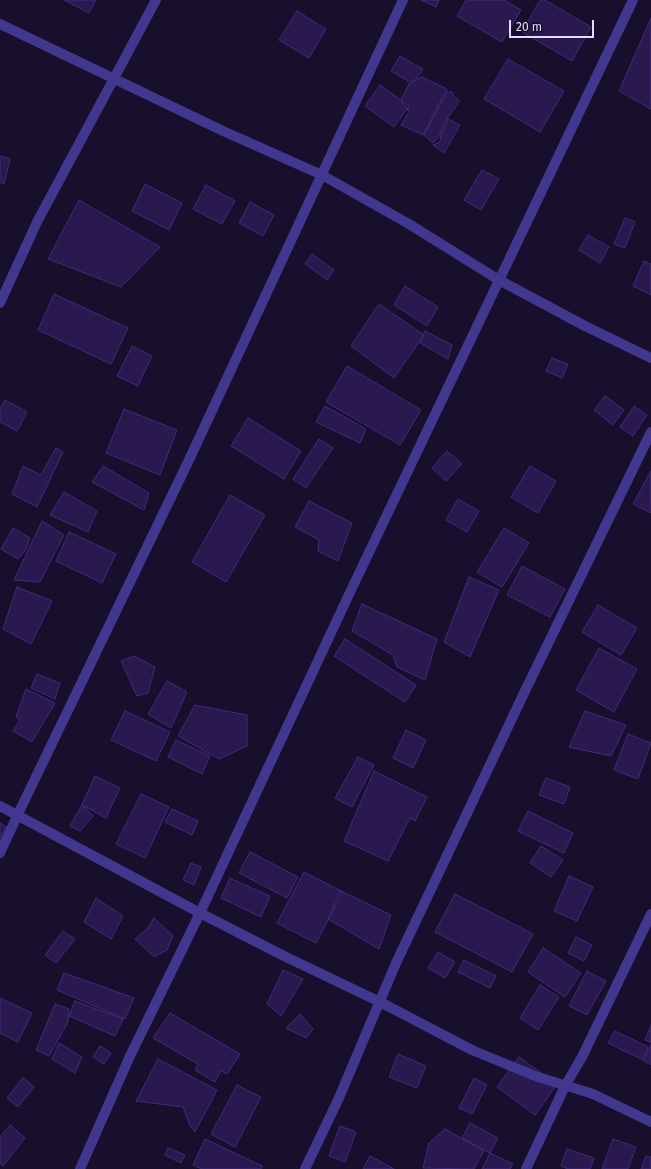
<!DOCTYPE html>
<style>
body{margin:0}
#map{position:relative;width:651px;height:1169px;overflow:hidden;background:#170f2c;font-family:"Fira Sans",sans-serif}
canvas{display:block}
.scale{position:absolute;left:509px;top:20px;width:85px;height:18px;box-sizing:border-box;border:2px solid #e2daff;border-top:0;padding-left:5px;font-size:12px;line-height:14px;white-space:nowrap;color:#e2daff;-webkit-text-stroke:3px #170f2c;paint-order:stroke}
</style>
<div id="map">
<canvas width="651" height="1169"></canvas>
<div class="scale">20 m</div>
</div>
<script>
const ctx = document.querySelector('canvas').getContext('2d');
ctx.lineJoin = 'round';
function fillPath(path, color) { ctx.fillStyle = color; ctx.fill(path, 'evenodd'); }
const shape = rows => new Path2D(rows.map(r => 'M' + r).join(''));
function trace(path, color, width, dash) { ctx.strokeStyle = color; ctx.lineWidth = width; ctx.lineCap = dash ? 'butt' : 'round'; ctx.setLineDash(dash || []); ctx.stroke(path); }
const building = shape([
 [64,0,96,0,89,13,64,0],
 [421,0,439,0,436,7,421,0],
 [466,0,504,0,521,10,502,42,457,16,466,0],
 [540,0,545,0,591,27,572,61,522,32,540,0],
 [297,11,326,29,309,58,279,40,297,11],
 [651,18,651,109,619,91,651,18],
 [400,56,423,69,417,78,410,82,391,71,400,56],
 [508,59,564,91,540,132,484,99,508,59],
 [422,77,447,89,423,135,401,125,409,112,401,100,409,84,422,77],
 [380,85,409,106,394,127,365,106,380,85],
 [447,92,452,92,454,97,459,100,457,105,446,120,438,138,433,143,424,135,447,92],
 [448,119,460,125,444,153,433,145,440,142,441,135,448,119],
 [0,156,10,159,4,184,0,182,0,156],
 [482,170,499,179,481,210,464,200,482,170],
 [145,184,182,203,169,230,132,211,145,184],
 [206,185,235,201,222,224,193,209,206,185],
 [79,200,160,247,121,287,48,259,79,200],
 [250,202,274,215,263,236,239,223,250,202],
 [625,218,635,222,625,248,614,244,625,218],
 [588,235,609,247,600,263,579,250,588,235],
 [312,254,334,270,327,280,305,264,312,254],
 [644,261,651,264,651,295,633,286,644,261],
 [405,286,438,307,427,326,394,305,405,286],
 [54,294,128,328,111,364,38,330,54,294],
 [379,304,424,335,394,378,351,346,379,304],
 [425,331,452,345,448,359,420,343,425,331],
 [132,346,152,356,138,386,117,376,132,346],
 [552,358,568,364,562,378,546,371,552,358],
 [347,366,421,410,400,445,326,402,347,366],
 [605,396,624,410,613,425,594,410,605,396],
 [5,400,27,412,17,431,0,422,0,409,5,400],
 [325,406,366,429,360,443,316,422,325,406],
 [634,406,647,415,633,436,620,427,634,406],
 [124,409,177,430,160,475,106,453,124,409],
 [248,418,301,451,284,479,231,446,248,418],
 [319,439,333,448,306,488,293,479,319,439],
 [56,448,63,452,37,507,12,494,23,466,41,475,56,448],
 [447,451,462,464,446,481,432,468,447,451],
 [103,466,149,493,144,510,92,482,103,466],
 [530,466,556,481,538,513,511,497,530,466],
 [651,471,651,513,633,504,651,471],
 [64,492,97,511,88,532,50,515,64,492],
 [230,495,265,515,226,582,192,562,230,495],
 [458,499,479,511,467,532,446,520,458,499],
 [309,501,352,523,338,561,318,551,319,540,295,527,309,501],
 [42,521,64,535,40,582,14,580,42,521],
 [13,528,30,538,25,551,18,559,1,549,13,528],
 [504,528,529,543,502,587,477,572,504,528],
 [69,532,116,554,102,583,56,561,69,532],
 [522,566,565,589,550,617,507,595,522,566],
 [469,577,499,590,470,657,444,642,469,577],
 [17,587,52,601,31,644,3,629,17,587],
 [362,604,437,639,425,680,397,667,393,655,352,631,362,604],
 [598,605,637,628,621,655,582,632,598,605],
 [345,639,416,685,405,702,334,656,345,639],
 [599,648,637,669,614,712,576,690,599,648],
 [134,656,155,667,148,693,137,696,121,661,134,656],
 [37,674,60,683,55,699,31,688,37,674],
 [167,681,187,692,171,728,148,714,167,681],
 [26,689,55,703,32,742,13,731,20,720,16,717,26,689],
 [195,705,247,715,247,746,219,759,178,736,195,705],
 [125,711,170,732,156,761,111,740,125,711],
 [585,711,626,725,611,756,569,747,585,711],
 [406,730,426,740,413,768,393,758,406,730],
 [628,734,651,743,638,779,614,770,628,734],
 [176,740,210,756,202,774,168,757,176,740],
 [358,757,374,765,352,807,335,798,358,757],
 [374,771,427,797,415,821,410,818,388,861,344,841,374,771],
 [95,776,120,788,106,818,82,805,95,776],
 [546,778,570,787,564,804,539,795,546,778],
 [141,794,169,807,145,858,116,844,141,794],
 [82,805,93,816,80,831,70,826,82,805],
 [172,809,198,821,192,835,165,822,172,809],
 [528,811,573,833,564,853,518,831,528,811],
 [0,823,6,827,0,839,0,823],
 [541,846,563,860,551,877,530,863,541,846],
 [250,852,298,877,287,898,239,873,250,852],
 [191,863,201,867,194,885,183,880,191,863],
 [304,872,343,892,316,943,277,923,304,872],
 [569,876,593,887,577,921,554,911,569,876],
 [230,878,270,896,261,917,221,898,230,878],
 [341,891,391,915,379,949,328,919,341,891],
 [455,894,533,934,512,972,435,932,455,894],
 [96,898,123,916,111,939,84,922,96,898],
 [154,918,173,936,167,950,154,957,135,939,147,929,154,918],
 [63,931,75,939,56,963,45,955,63,931],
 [576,937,592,945,584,961,568,953,576,937],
 [543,948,581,973,565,997,528,972,543,948],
 [438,952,455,962,445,978,428,968,438,952],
 [464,960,496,976,490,988,458,972,464,960],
 [283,970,303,979,281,1016,267,1004,283,970],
 [587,971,606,981,587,1015,569,1006,587,971],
 [64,973,134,998,125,1019,57,990,64,973],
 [540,985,559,997,538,1030,520,1018,540,985],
 [0,998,32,1013,18,1042,0,1033,0,998],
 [75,1001,123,1019,115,1036,69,1016,75,1001],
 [55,1004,69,1009,68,1022,49,1056,36,1050,55,1004],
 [170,1013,240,1054,227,1074,221,1071,215,1082,195,1070,198,1064,153,1038,170,1013],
 [300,1014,313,1029,306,1038,286,1028,300,1014],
 [651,1025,651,1042,645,1040,651,1025],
 [615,1031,648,1047,643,1060,608,1043,615,1031],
 [59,1043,82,1057,75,1073,52,1059,59,1043],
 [651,1045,651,1065,643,1060,651,1045],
 [100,1046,111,1053,104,1064,93,1057,100,1046],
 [398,1054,426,1066,417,1088,389,1077,398,1054],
 [519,1057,557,1084,535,1115,497,1087,519,1057],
 [158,1059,217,1090,195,1132,190,1126,183,1107,136,1101,158,1059],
 [23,1078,34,1087,18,1107,7,1098,23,1078],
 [474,1078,487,1085,472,1114,459,1108,474,1078],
 [237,1085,261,1097,235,1147,211,1134,237,1085],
 [470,1123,498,1138,490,1153,462,1138,470,1123],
 [10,1125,25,1138,3,1166,0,1163,0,1137,10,1125],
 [340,1126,356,1132,345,1162,329,1156,340,1126],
 [445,1129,484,1151,474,1169,423,1168,429,1143,445,1129],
 [205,1139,262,1166,261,1169,202,1169,193,1165,205,1139],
 [613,1139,636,1147,628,1169,602,1169,613,1139],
 [168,1148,185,1155,181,1163,165,1155,168,1148],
 [567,1149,594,1158,590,1169,568,1169,561,1166,567,1149],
 [490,1153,513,1164,510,1169,482,1169,490,1153],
 [370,1156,394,1169,363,1169,370,1156],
 [646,1156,651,1157,651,1169,641,1169,646,1156]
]);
const minor = shape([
 [0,24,223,131,322,175,409,224,499,280,585,326,651,358],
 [0,303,37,222,156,0],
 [0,806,200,913,284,956,380,1002,472,1050,535,1076,593,1094,651,1122],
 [0,853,18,814,189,460,403,0],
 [80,1169,130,1056,200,913,352,588,633,0],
 [305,1169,338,1100,396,963,525,691,651,432],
 [526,1169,565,1086,582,1057,651,914]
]);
fillPath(building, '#29194e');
trace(building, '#422a7c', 1);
trace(minor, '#42378e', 10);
</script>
